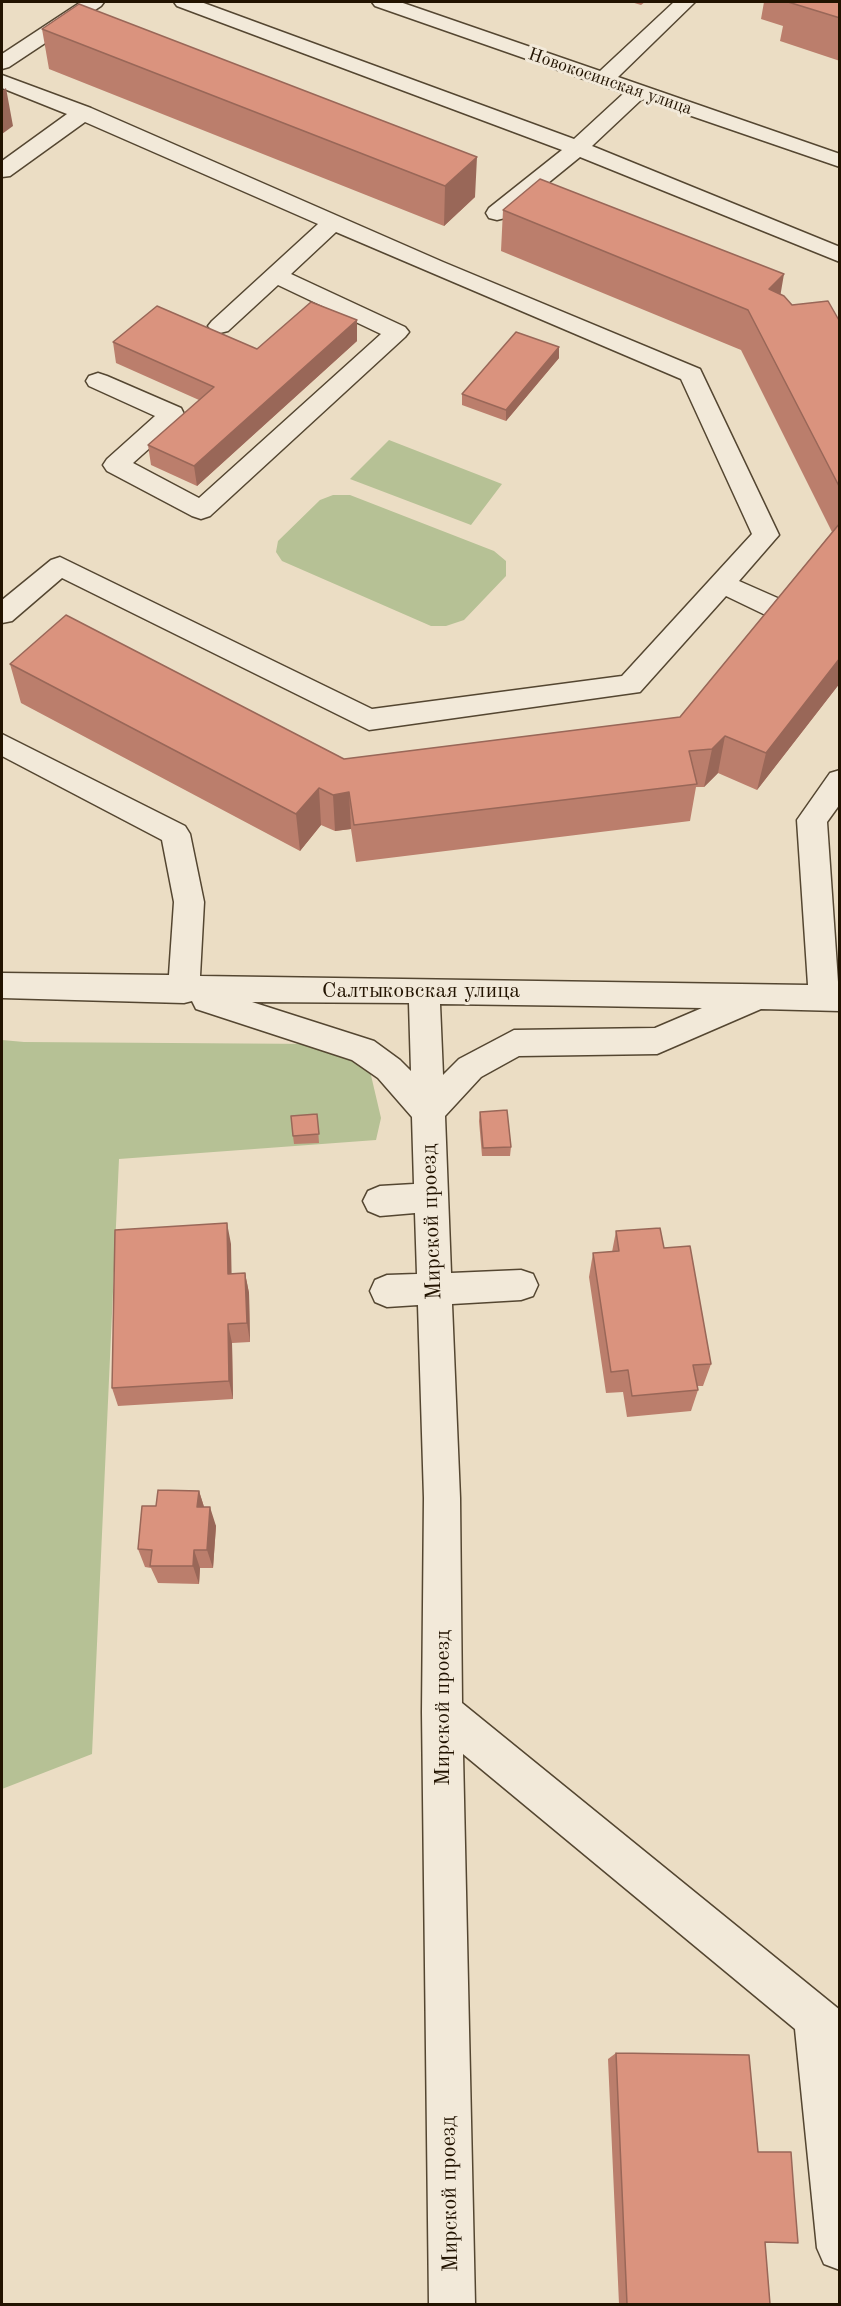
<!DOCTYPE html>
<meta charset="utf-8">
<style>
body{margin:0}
#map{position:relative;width:841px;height:2306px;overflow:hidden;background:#ebddc4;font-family:"Old Standard TT",serif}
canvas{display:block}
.frame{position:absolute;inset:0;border:3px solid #221300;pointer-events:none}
</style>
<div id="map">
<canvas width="841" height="2306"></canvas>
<div class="frame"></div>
</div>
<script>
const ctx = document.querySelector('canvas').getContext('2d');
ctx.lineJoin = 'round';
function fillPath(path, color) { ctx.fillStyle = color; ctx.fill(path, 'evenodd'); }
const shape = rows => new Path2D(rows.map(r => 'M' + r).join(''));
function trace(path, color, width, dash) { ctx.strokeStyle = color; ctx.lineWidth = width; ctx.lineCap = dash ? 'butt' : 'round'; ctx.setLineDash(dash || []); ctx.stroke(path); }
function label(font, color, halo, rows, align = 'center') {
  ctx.font = font + ' "Old Standard TT",serif'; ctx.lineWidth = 6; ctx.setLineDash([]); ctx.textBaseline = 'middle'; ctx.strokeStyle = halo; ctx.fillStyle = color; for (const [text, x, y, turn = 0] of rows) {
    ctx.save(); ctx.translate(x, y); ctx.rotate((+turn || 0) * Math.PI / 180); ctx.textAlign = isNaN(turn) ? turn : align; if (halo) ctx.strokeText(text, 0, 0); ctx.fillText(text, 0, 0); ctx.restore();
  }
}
const green = shape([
 [389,440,502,484,471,525,350,479],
 [333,495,350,495,494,551,506,561,506,576,464,620,446,626,431,626,282,561,276,552,278,541,320,500],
 [2,1040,24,1042,318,1044,349,1049,370,1071,381,1118,376,1140,119,1159,92,1754,2,1789]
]);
const minor = shape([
 [81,2,104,2,101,6,9,67,2,69,2,54,81,2],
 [174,2,201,2,574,139,624,93,375,6,372,2,400,2,600,71,674,2,695,2,618,77,840,154,840,167,642,99,592,146,840,247,840,262,580,157,505,218,497,220,489,218,486,213,489,208,562,150,177,6,174,2],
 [2,75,91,108,443,262,700,369,779,535,739,581,798,607,801,614,798,621,788,623,778,621,726,596,640,692,369,730,62,578,12,621,2,623,2,600,51,560,60,557,372,709,622,676,752,534,681,379,336,232,291,274,405,327,409,332,405,337,210,516,201,519,192,516,107,471,103,465,107,459,155,416,89,386,86,381,89,376,98,373,107,376,181,408,184,414,181,420,133,463,199,498,381,334,278,285,228,331,220,333,212,331,208,326,212,321,318,224,85,122,10,176,2,177,2,161,67,114,2,88,2,75],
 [2,734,185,826,190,834,204,902,200,976,808,985,797,820,830,773,840,770,840,804,827,822,840,1011,761,1009,657,1054,519,1056,481,1077,445,1116,451,1273,521,1270,533,1274,538,1285,533,1296,521,1300,452,1304,460,1498,462,1703,840,2010,840,2270,824,2264,817,2248,795,2029,463,1754,475,2304,429,2304,422,1712,424,1498,418,1305,387,1307,375,1302,370,1291,375,1280,387,1275,417,1274,415,1213,380,1216,368,1211,363,1201,368,1191,380,1186,414,1184,412,1117,378,1078,352,1060,196,1009,192,1001,184,1003,2,998,2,973,169,975,174,902,162,840,2,756,2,734],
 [252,1002,409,1003,411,1071,400,1060,374,1041,252,1002],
 [440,1004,590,1006,702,1008,655,1028,514,1030,459,1059,443,1075,440,1004]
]);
const wall = shape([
 [631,2,645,2,641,5],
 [764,2,840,2,840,61,780,41,783,26,761,19],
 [42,29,475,197,444,226,49,69],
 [503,210,781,294,792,305,840,322,840,683,757,790,718,773,704,787,696,787,690,821,356,862,351,829,335,831,321,825,300,851,21,703,10,664,344,759,680,717,832,532,741,350,501,251],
 [357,320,357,341,197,486,151,465,148,445,199,400,116,363,113,342,257,349],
 [559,347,559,358,506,421,462,405,462,394],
 [480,1112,511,1147,510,1156,482,1156,479,1121],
 [317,1114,319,1143,294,1144,293,1136],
 [616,1231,664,1248,711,1364,703,1386,697,1386,698,1390,691,1411,627,1417,623,1392,606,1393,589,1277,593,1253,612,1252],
 [231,1244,231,1274,245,1273,249,1293,250,1342,232,1343,233,1399,118,1406,112,1388],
 [199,1491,204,1507,216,1526,213,1568,200,1568,199,1584,158,1583,151,1568,145,1567,138,1549,156,1506],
 [616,2053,765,2242,770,2304,619,2304,608,2059]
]);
const shadedWall = shape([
 [6,88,13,126,2,134,2,91],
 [477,157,475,197,444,226,445,186],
 [784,274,777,315,769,289],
 [357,320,357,341,197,486,194,466],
 [559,347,559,358,506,421,506,410],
 [840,658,840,683,757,790,766,753],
 [725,736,718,773,704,787,712,749],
 [319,788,321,825,300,851,296,814],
 [349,792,351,829,335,831,333,795],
 [227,1223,231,1244,232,1294,228,1274],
 [245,1273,249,1293,250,1342,247,1323],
 [228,1324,232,1343,233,1399,229,1381],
 [199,1491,205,1510,197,1507],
 [210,1507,216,1526,213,1568,207,1550],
 [194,1550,200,1568,199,1584,193,1566]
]);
const building = shape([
 [788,2,840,2,840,18,788,2],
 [79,4,477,157,445,186,42,29,79,4],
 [540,179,784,274,769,289,784,296,792,305,828,301,840,322,840,488,748,310,503,210,540,179],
 [311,302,357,320,194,466,148,445,214,387,113,342,157,306,257,349,311,302],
 [516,332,559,347,506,410,462,394,516,332],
 [840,523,840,658,766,753,725,736,712,749,689,751,697,784,354,825,349,792,333,795,319,788,296,814,10,664,66,615,344,759,680,717,840,523],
 [507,1110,511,1147,483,1148,480,1112,507,1110],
 [317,1114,319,1134,293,1136,291,1116,317,1114],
 [227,1223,228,1274,245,1273,247,1323,228,1324,229,1381,112,1388,115,1230,227,1223],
 [660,1228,664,1248,690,1246,711,1364,693,1365,698,1390,632,1396,628,1370,611,1372,593,1253,619,1251,616,1231,660,1228],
 [158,1490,199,1491,197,1507,210,1507,207,1550,194,1550,193,1566,150,1566,152,1550,138,1549,142,1506,156,1506,158,1490],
 [616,2053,749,2055,758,2152,791,2152,794,2193,798,2243,765,2242,770,2304,627,2304,616,2053]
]);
const farStreetnames = [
 ["Новокосинская улица",610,82,19]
];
const streetNames = [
 ["Салтыковская улица",421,991],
 ["Мирской проезд",432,1222,-92],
 ["Мирской проезд",443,1708,-90],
 ["Мирской проезд",450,2194,-91]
];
fillPath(green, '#b6c195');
trace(minor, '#544631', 3);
fillPath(minor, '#f2e9d9');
fillPath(wall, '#bb7e6c');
fillPath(shadedWall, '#996758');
fillPath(building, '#da937e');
trace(building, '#996758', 1.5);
label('18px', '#221300', '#f2e9d9', farStreetnames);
label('22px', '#221300', '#f2e9d9', streetNames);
</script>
